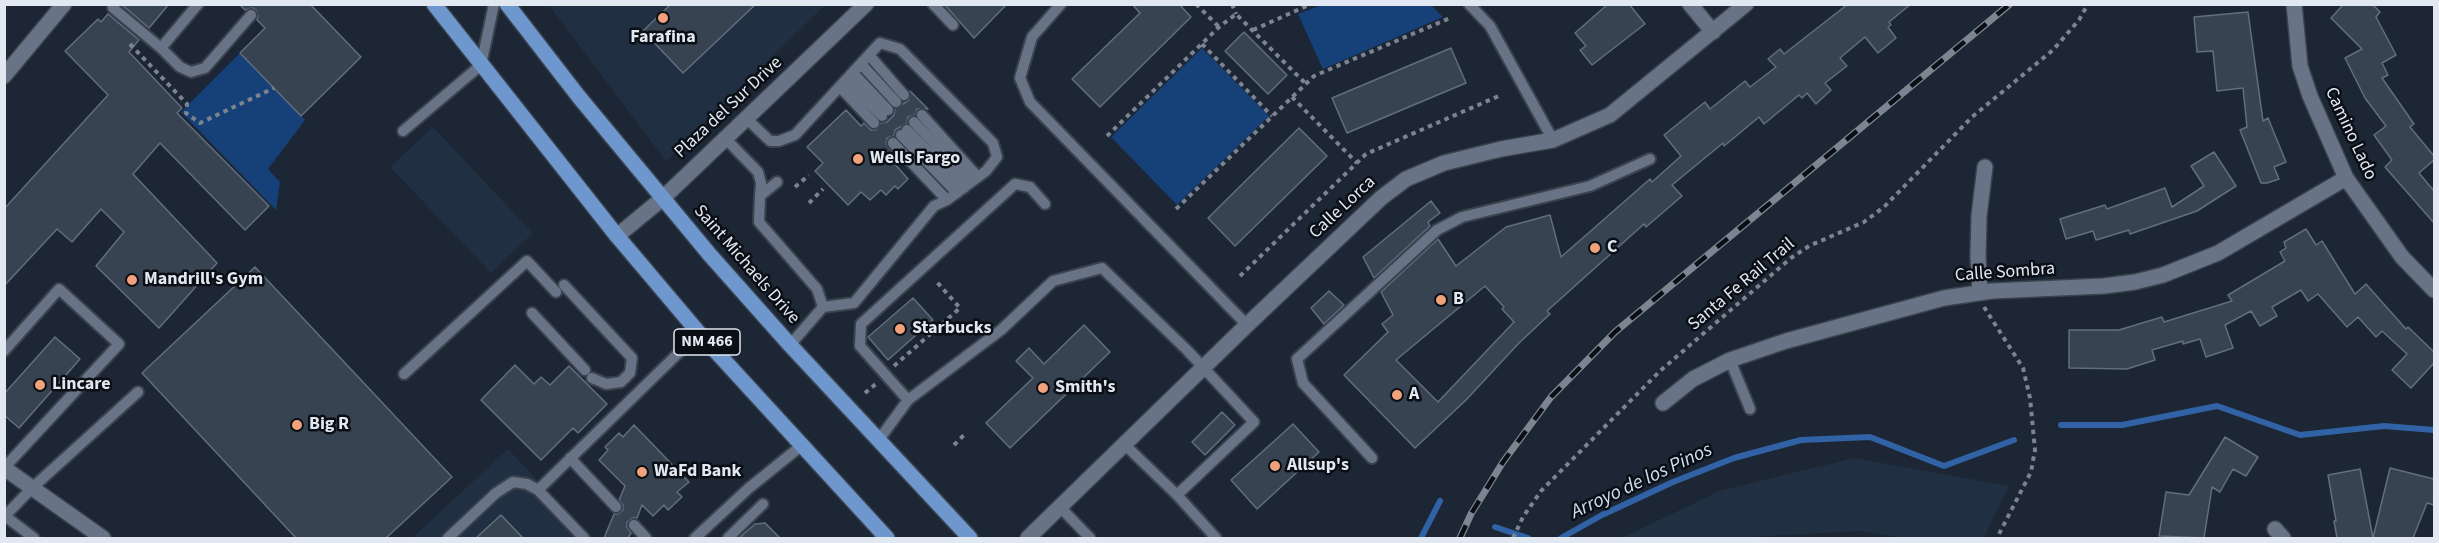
<!DOCTYPE html>
<style>
body{margin:0}
#map{position:relative;width:2439px;height:543px;overflow:hidden;background:#1c2634;font-family:"Source Sans 3",sans-serif}
canvas{display:block}
.frame{position:absolute;inset:0;border:6px solid #e1e8f1;pointer-events:none}
</style>
<div id="map">
<canvas width="2439" height="543"></canvas>
<div class="frame"></div>
</div>
<script>
const ctx = document.querySelector('canvas').getContext('2d');
ctx.lineJoin = 'round';
function fillPath(path, color) { ctx.fillStyle = color; ctx.fill(path, 'evenodd'); }
const shape = rows => new Path2D(rows.map(r => 'M' + r).join(''));
function trace(path, color, width, dash) { ctx.strokeStyle = color; ctx.lineWidth = width; ctx.lineCap = dash ? 'butt' : 'round'; ctx.setLineDash(dash || []); ctx.stroke(path); }
function label(font, color, halo, rows, align = 'center') {
  ctx.font = font + ' "Source Sans 3",sans-serif'; ctx.lineWidth = 5; ctx.setLineDash([]); ctx.textBaseline = 'middle'; ctx.strokeStyle = halo; ctx.fillStyle = color; for (const [text, x, y, turn = 0] of rows) {
    ctx.save(); ctx.translate(x, y); ctx.rotate((+turn || 0) * Math.PI / 180); ctx.textAlign = isNaN(turn) ? turn : align; if (halo) ctx.strokeText(text, 0, 0); ctx.fillText(text, 0, 0); ctx.restore();
  }
}
const built = shape([
 [549,5,825,5,666,161],
 [433,127,533,233,491,273,390,167],
 [508,449,593,538,412,538],
 [1854,458,2009,486,1984,538,1904,538,1860,531,1731,538,1622,538,1719,491]
]);
const green = shape([
 [1431,5,1443,17,1323,69,1298,14,1321,5],
 [1202,48,1269,116,1177,205,1111,137],
 [240,53,305,120,268,169,280,182,276,210,181,112]
]);
const stream = shape([
 [2061,425,2122,425,2217,406,2300,435,2384,426,2434,430],
 [1495,527,1528,538],
 [1421,538,1440,501],
 [1561,538,1602,515,1673,482,1734,458,1801,440,1870,437,1944,466,2014,440]
]);
const building = shape([
 [121,4,169,4,149,28,121,4],
 [239,4,310,4,361,57,301,116,240,53,265,28,257,20,258,16,256,10,252,8,245,10,239,4],
 [671,4,756,4,683,73,643,31,671,4],
 [944,4,1007,4,974,38,944,4],
 [1132,4,1179,4,1191,17,1100,107,1072,79,1140,13,1132,4],
 [1608,4,1629,4,1645,24,1592,65,1580,50,1586,46,1575,33,1608,4],
 [1848,4,1911,4,1889,22,1891,25,1888,27,1896,38,1878,53,1865,37,1840,58,1847,66,1825,83,1831,90,1816,104,1807,93,1802,98,1799,95,1764,124,1759,117,1724,146,1723,143,1672,185,1682,196,1646,227,1644,224,1547,311,1550,314,1519,343,1466,400,1415,448,1344,375,1388,332,1382,324,1393,315,1381,292,1438,239,1456,266,1506,227,1550,215,1561,257,1650,179,1652,182,1681,156,1664,135,1705,102,1710,109,1745,81,1750,87,1776,67,1768,59,1780,49,1784,54,1848,4],
 [1485,286,1504,307,1502,309,1514,322,1438,402,1396,360,1485,286],
 [2344,4,2372,4,2380,12,2376,17,2396,55,2382,63,2388,75,2382,78,2414,124,2410,127,2434,156,2434,160,2419,173,2434,191,2434,223,2385,167,2392,160,2374,135,2386,126,2365,98,2345,58,2362,49,2331,18,2344,4],
 [2248,12,2263,121,2268,118,2286,162,2274,167,2279,179,2267,183,2261,183,2240,130,2247,127,2243,88,2217,91,2213,51,2197,52,2194,17,2248,12],
 [108,14,139,40,129,52,182,108,177,113,269,206,245,230,160,143,133,174,217,263,159,328,96,266,124,232,101,209,72,242,57,229,4,286,4,209,108,95,65,51,98,19,101,22,108,14],
 [1244,32,1287,75,1268,94,1225,51,1244,32],
 [1451,48,1466,83,1347,133,1332,98,1451,48],
 [910,91,928,109,917,109,915,115,908,117,907,123,895,130,894,136,887,138,886,144,898,159,894,163,908,179,898,189,895,186,886,195,881,190,870,200,861,192,848,205,815,171,823,163,807,147,846,110,861,126,864,123,871,130,876,130,881,123,887,122,894,115,895,109,909,100,910,91],
 [1299,128,1327,156,1235,246,1208,218,1299,128],
 [2214,152,2236,186,2197,211,2130,234,2129,230,2096,240,2093,231,2066,239,2060,219,2105,205,2107,209,2165,188,2172,207,2204,186,2191,166,2214,152],
 [1431,201,1440,213,1428,222,1430,226,1374,278,1363,257,1431,201],
 [2306,229,2316,245,2322,241,2355,294,2366,284,2406,329,2408,327,2434,352,2434,363,2411,388,2392,370,2407,354,2382,331,2376,337,2358,317,2347,327,2318,294,2308,301,2301,290,2272,307,2277,316,2260,326,2251,311,2225,325,2233,348,2206,357,2200,339,2183,344,2183,341,2152,350,2155,360,2127,369,2069,368,2069,330,2119,330,2162,317,2164,322,2232,301,2228,295,2285,261,2280,252,2286,248,2284,242,2306,229],
 [255,267,452,477,386,538,296,538,142,373,255,267],
 [1329,291,1344,305,1324,324,1311,308,1329,291],
 [913,298,933,320,888,360,868,337,913,298],
 [1084,325,1110,352,1010,448,986,423,1033,378,1016,361,1029,348,1044,364,1084,325],
 [55,337,80,359,19,428,4,415,4,394,55,337],
 [515,365,534,384,541,377,550,385,569,366,607,404,578,433,573,428,541,460,481,400,515,365],
 [1222,412,1235,425,1205,455,1192,442,1222,412],
 [1293,424,1319,452,1257,509,1231,480,1293,424],
 [634,425,689,482,677,492,682,497,668,510,664,505,653,516,642,505,637,518,632,518,627,522,627,527,631,533,628,538,604,538,614,514,618,514,623,510,623,505,619,500,625,486,599,460,608,450,605,447,619,433,623,437,634,425],
 [2225,437,2258,457,2246,476,2233,469,2220,492,2212,487,2204,538,2159,536,2166,492,2189,495,2225,437],
 [2390,468,2434,479,2434,505,2427,503,2413,538,2337,538,2334,521,2336,521,2328,475,2360,469,2373,538,2390,468],
 [501,515,523,538,476,538,501,515],
 [765,523,780,538,739,538,755,524,765,523]
]);
const path = shape([
 [1196,4,1219,27],
 [1232,4,1236,14],
 [1253,30,1311,4],
 [130,44,187,104,186,113,200,123,274,88],
 [1202,44,1272,116],
 [1292,97,1357,163],
 [1107,136,1219,27,1236,14,1306,84],
 [795,187,809,175],
 [809,203,823,189],
 [1176,209,1314,76,1450,18],
 [1240,276,1366,154,1501,95],
 [1984,307,2023,368,2030,398,2035,450,2031,472,1997,538],
 [894,366,960,308,935,280],
 [865,393,877,383],
 [954,445,965,434],
 [1513,538,1523,517,1541,491,1660,371,1791,258,1809,246,1864,222,1884,207,1972,117,2053,50,2079,20,2088,4]
]);
const service = shape([
 [113,4,113,8,161,48,180,67,191,72,205,68,251,15],
 [933,4,953,25],
 [1061,4,1032,37,1020,78,1030,102,1247,325],
 [1469,4,1490,26,1553,140],
 [161,48,198,4],
 [869,55,904,95],
 [861,64,896,102],
 [853,73,888,110],
 [846,80,882,116],
 [840,87,874,123],
 [922,115,978,177],
 [746,118,770,141,779,141,795,135,880,43,900,49,993,143,997,157,986,171,947,200,934,206,854,303,823,307,790,345],
 [914,122,971,182],
 [907,130,964,188],
 [403,131,481,65,494,4],
 [901,135,957,193],
 [725,138,758,172,761,183,760,196],
 [893,143,947,200],
 [777,182,760,196,759,222,817,289,823,307],
 [564,285,632,358,630,373,621,382,606,384,592,378],
 [532,313,585,370],
 [4,351,59,289,119,344,4,468],
 [1730,360,1750,409],
 [404,374,527,261,556,292],
 [908,400,860,346,861,324,1015,184,1030,187,1045,204],
 [878,441,908,400,1001,330,1053,281,1102,268,1187,350,1254,422,1177,495],
 [1124,444,1177,495,1216,538],
 [570,458,616,507],
 [1372,458,1303,383,1297,359,1437,230,1462,217,1590,186,1650,159],
 [1060,507,1090,538],
 [5,516,34,538],
 [4,517,32,488,138,392],
 [634,525,646,538],
 [448,538,496,493,513,482,527,484,538,490],
 [584,538,538,490,699,333],
 [695,538,749,488,801,446],
 [728,538,763,504]
]);
const minor = shape([
 [1690,4,1713,32],
 [2294,4,2300,66,2310,96,2346,178,2402,257,2434,290],
 [617,236,663,198,866,4],
 [1980,292,1978,256,1979,216,1985,167],
 [1663,403,1693,379,1730,360,1786,341,1944,298,1992,291,2104,286,2135,282,2163,275,2218,253,2346,178],
 [2275,529,2283,538]
]);
const tertiary = shape([
 [4,76,64,4],
 [4,468,103,538],
 [1028,538,1247,325,1381,198,1406,179,1444,163,1501,149,1553,140,1610,115,1746,4]
]);
const primary = shape([
 [434,4,617,236,699,333,887,538],
 [507,4,579,97,710,255,790,345,970,538]
]);
const rail = shape([
 [1460,538,1471,514,1503,462,1551,397,1615,332,2010,4]
]);
const markers = [
 [663,18,6,"#f1a17b"],
 [858,159,6,"#f1a17b"],
 [1595,248,6,"#f1a17b"],
 [132,280,6,"#f1a17b"],
 [1441,300,6,"#f1a17b"],
 [900,329,6,"#f1a17b"],
 [40,385,6,"#f1a17b"],
 [1043,388,6,"#f1a17b"],
 [1397,395,6,"#f1a17b"],
 [297,425,6,"#f1a17b"],
 [1275,466,6,"#f1a17b"],
 [642,472,6,"#f1a17b"]
];
const shields = [
 [707,342,66]
];
const shieldNames = [
 ["NM 466",707,342]
];
const poiNames = [
 ["Farafina",663,38,"center"],
 ["Wells Fargo",870,159],
 ["C",1607,248],
 ["Mandrill's Gym",144,280],
 ["B",1453,300],
 ["Starbucks",912,329],
 ["Lincare",52,385],
 ["Smith's",1055,388],
 ["A",1409,395],
 ["Big R",309,425],
 ["Allsup's",1287,466],
 ["WaFd Bank",654,472]
];
const streetNames = [
 ["Plaza del Sur Drive",729,108,-43],
 ["Camino Lado",2350,134,65],
 ["Calle Lorca",1343,208,-43],
 ["Saint Michaels Drive",746,265,49],
 ["Calle Sombra",2005,273,-4],
 ["Santa Fe Rail Trail",1742,285,-40]
];
const waterNames = [
 ["Arroyo de los Pinos",1642,482,-25]
];
fillPath(built, '#212f42');
fillPath(green, '#164178');
trace(stream, '#3062a5', 6);
fillPath(building, '#384352');
trace(building, '#626e7e', 1.5);
trace(service, '#3b424e', 14);
trace(minor, '#3b424e', 18);
trace(tertiary, '#3b424e', 18);
trace(primary, '#3b424e', 18);
trace(path, '#7c8490', 4, [4.5, 4.5]);
trace(service, '#687485', 10);
trace(minor, '#687485', 15);
trace(tertiary, '#687485', 15);
trace(primary, '#6e97ce', 15);
trace(rail, '#7d8591', 7);
trace(rail, '#0a0f15', 4.5, [14]);
for (const [x, y, r, color] of markers) { const dot = new Path2D(); dot.arc(x, y, r, 0, 2 * Math.PI); ctx.fillStyle = color; ctx.fill(dot); trace(dot, '#0a0f15', 2); }
for (const [x, y, w] of shields) { const box = new Path2D(); box.roundRect(x - w / 2, y - 13, w, 26, 4.5); ctx.fillStyle = '#0a0f15'; ctx.fill(box); trace(box, '#e1e8f1', 1.5); }
label('bold 16px', '#e1e8f1', null, shieldNames);
label('bold 18px', '#e1e8f1', '#0a0f15', poiNames, 'left');
label('18px', '#e1e8f1', '#0a0f15', streetNames);
label('italic 20px', '#d1dff2', '#0a0f15', waterNames);
</script>
